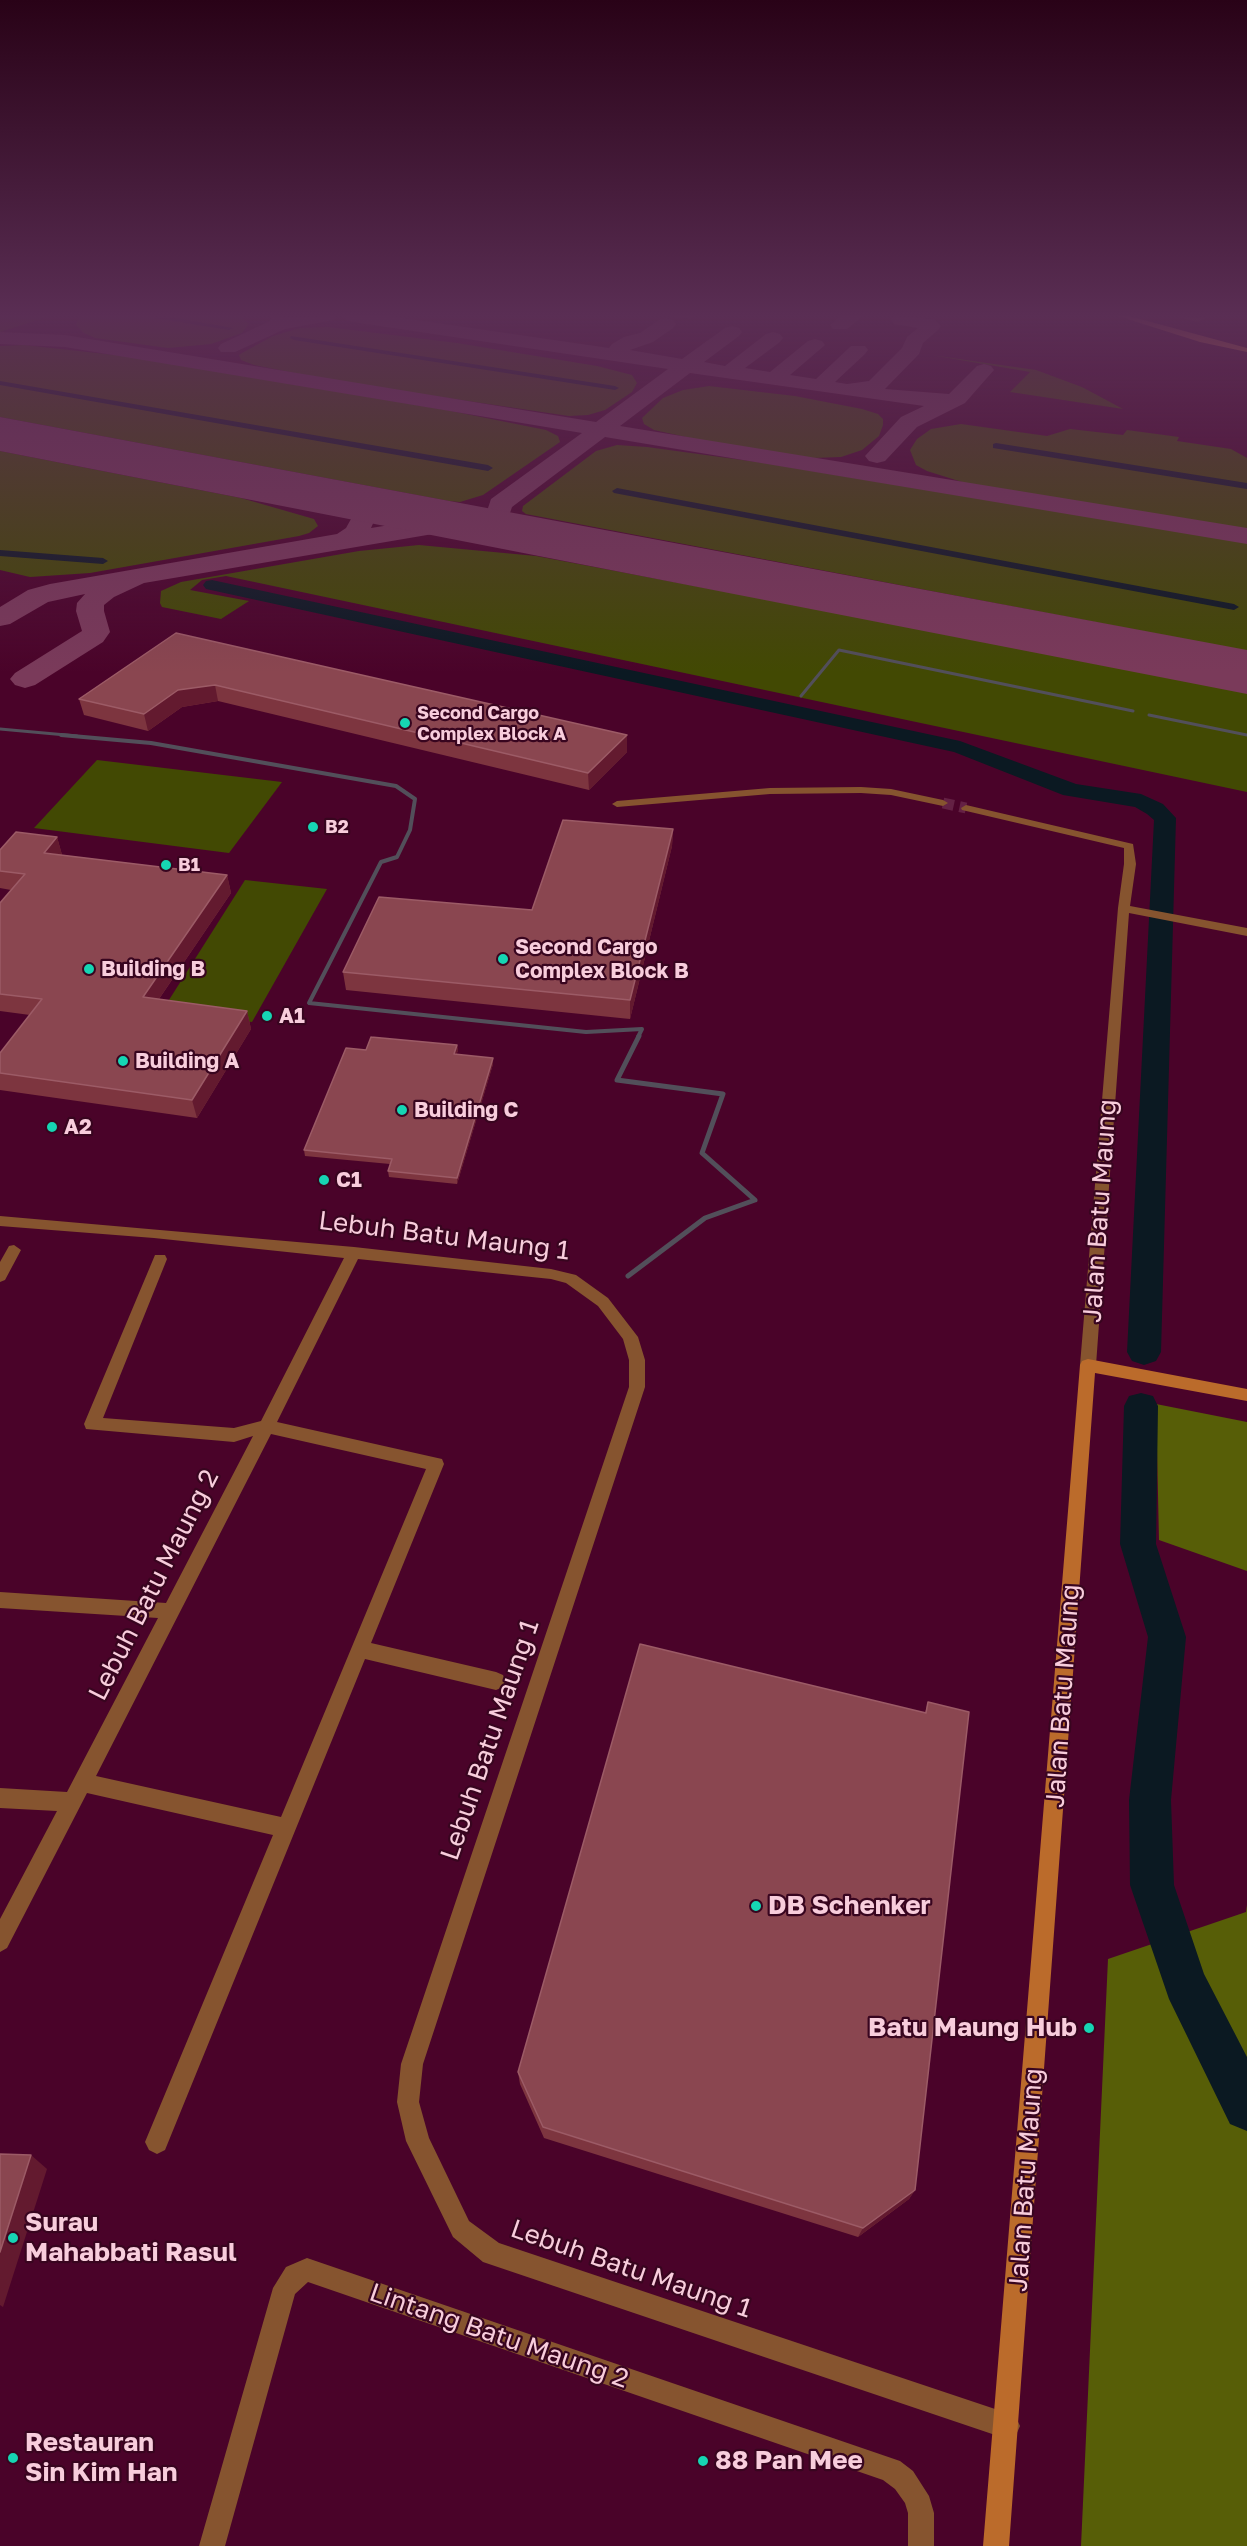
<!DOCTYPE html>
<style>
body{margin:0}
canvas{display:block;background:#4a0329}
</style>
<canvas width="1247" height="2546"></canvas>
<script>
const ctx = document.querySelector('canvas').getContext('2d');
ctx.lineJoin = 'round';
function fillPath(path, color) { ctx.fillStyle = color; ctx.fill(path, 'evenodd'); }
const shape = rows => new Path2D(rows.map(r => 'M' + r).join(''));
function trace(path, color, width, dash) { ctx.strokeStyle = color; ctx.lineWidth = width; ctx.lineCap = dash ? 'butt' : 'round'; ctx.setLineDash(dash || []); ctx.stroke(path); }
function label(font, color, halo, rows, align = 'center') {
  ctx.font = font + ' "Golos Text",sans-serif'; ctx.lineWidth = 4.5; ctx.setLineDash([]); ctx.textBaseline = 'middle'; ctx.strokeStyle = halo; ctx.fillStyle = color; for (const [text, x, y, turn = 0] of rows) {
    ctx.save(); ctx.translate(x, y); ctx.rotate((+turn || 0) * Math.PI / 180); ctx.textAlign = isNaN(turn) ? turn : align; if (halo) ctx.strokeText(text, 0, 0); ctx.fillText(text, 0, 0); ctx.restore();
  }
}
const green = shape([
 [0,316,50,316,0,332],
 [80,316,241,316,249,324,242,333,211,344,168,348,95,338,84,333,76,325],
 [328,327,457,343,597,366,632,375,637,383,632,392,605,410,588,415,569,416,340,382,254,365,241,360,239,355,242,353,273,336,300,328],
 [24,345,124,356,446,410,546,430,558,436,560,442,483,495,460,502,449,501,0,417,0,346],
 [931,355,1036,370,1082,387,1123,409,1010,392,1030,372],
 [709,386,795,396,862,409,878,414,883,419,883,425,879,436,862,450,841,457,812,458,709,442,654,430,644,424,642,418,663,398,683,390],
 [961,424,1047,436,1070,429,1123,435,1127,430,1179,437,1177,441,1231,449,1247,458,1247,531,978,487,927,471,916,465,910,450,917,439,931,429],
 [617,445,647,447,764,463,1247,543,1247,651,526,514,522,511,523,506,596,451],
 [0,451,241,498,314,519,318,526,309,533,299,536,90,573,30,577,0,570],
 [419,545,536,556,1247,690,1247,792,226,576,202,580,190,590,249,601,221,619,162,607,160,603,161,591,181,582,359,551],
 [97,760,282,782,229,853,34,828],
 [245,880,327,889,252,1022,162,1011]
]);
const forest = shape([
 [1156,1404,1247,1422,1247,1571,1159,1540],
 [1247,1905,1247,2546,1081,2546,1108,1959,1246,1912]
]);
const streamFar2 = shape([
 [801,696,839,650,1133,711],
 [1149,715,1247,735],
 [0,729,77,736]
]);
const streamFar1 = shape([
 [61,735,151,743,396,786,415,799,410,830,397,857,381,862,309,1003,586,1032,642,1029,638,1037]
]);
const stream = shape([
 [628,1276,705,1218,755,1200,702,1153,723,1094,617,1080,639,1036]
]);
const canal = shape([
 [151,316,166,316,233,328,229,330,154,318,151,316],
 [291,336,615,386,619,388,615,390,294,340,290,338,291,336],
 [0,381,488,465,493,468,488,471,0,385,0,381],
 [996,443,1247,483,1247,489,993,448,993,444,996,443],
 [617,488,1234,604,1239,607,1234,610,614,493,612,491,617,488],
 [0,550,103,558,108,561,103,564,0,556,0,550]
]);
const river = shape([
 [212,580,960,741,1076,784,1141,794,1163,804,1176,818,1161,1352,1156,1361,1144,1365,1132,1361,1127,1352,1154,820,1147,814,1135,807,1063,795,954,752,206,589,203,585,206,581,212,580],
 [1141,1393,1153,1396,1158,1406,1156,1544,1186,1637,1171,1800,1174,1885,1204,1974,1247,2057,1247,2131,1230,2124,1169,1999,1130,1885,1129,1800,1148,1637,1120,1544,1124,1406,1129,1396,1141,1393]
]);
const taxiway = shape([
 [271,316,289,317,336,316,334,320,285,329,235,352,221,352,218,348,221,344,270,321,271,316],
 [344,316,389,316,609,348,612,344,624,337,640,333,659,320,666,318,673,320,676,324,673,328,653,342,630,350,682,359,725,328,732,326,739,328,742,332,739,336,704,362,725,366,766,334,773,332,780,334,783,338,780,342,745,368,770,372,808,341,815,339,822,341,825,345,790,375,816,379,851,346,865,346,868,350,865,354,835,382,847,384,869,381,902,348,907,337,918,328,894,324,891,320,894,316,934,319,941,326,938,330,923,343,919,354,885,389,949,394,977,366,984,364,991,366,994,370,965,403,917,427,885,461,877,463,869,461,865,456,901,417,924,406,690,373,620,426,1247,528,1247,544,605,437,512,507,510,513,518,522,550,532,554,537,550,542,541,545,500,532,491,536,478,532,433,534,144,583,114,597,104,605,104,611,110,632,103,642,35,685,25,688,15,685,10,679,15,673,82,631,76,611,77,603,85,594,48,602,10,624,0,626,0,607,28,590,50,584,337,534,346,528,351,519,346,509,336,505,333,500,336,495,345,493,365,499,375,519,371,528,433,518,478,518,490,520,486,514,491,499,582,433,65,347,0,344,0,332,65,335,596,422,668,369,353,322,346,320,344,316],
 [841,316,863,316,847,329,833,329,830,325,841,316]
]);
const runway = shape([
 [0,417,1247,650,1247,694,0,451,0,417]
]);
const streetTunnel = shape([
 [943,803,966,808]
]);
const street = shape([
 [1175,316,1197,318,1211,316,1197,322,1175,316],
 [861,787,891,789,943,800,948,803,943,806,891,795,861,793,770,794,617,807,612,804,617,801,770,788,861,787],
 [966,805,1133,844,1136,864,1130,906,1247,928,1247,936,1129,913,1096,1365,1094,1369,1088,1371,1082,1369,1080,1365,1118,908,1124,864,1124,848,962,810,961,808,966,805],
 [0,1216,354,1247,551,1269,576,1275,608,1298,638,1337,645,1360,645,1387,423,2064,419,2102,429,2138,469,2221,499,2243,1007,2413,1016,2417,1020,2426,1016,2435,1007,2439,483,2262,453,2237,406,2141,397,2102,401,2064,629,1387,629,1360,623,1339,598,1306,566,1283,551,1279,358,1259,277,1422,442,1459,444,1464,371,1643,496,1672,503,1675,505,1681,503,1687,496,1690,365,1659,165,2150,157,2154,149,2150,145,2142,273,1835,87,1793,7,1948,0,1952,0,1919,57,1811,0,1808,0,1788,67,1792,158,1618,0,1608,0,1592,166,1603,253,1436,234,1442,86,1429,84,1424,155,1255,165,1255,167,1259,103,1418,234,1428,261,1421,344,1258,154,1238,0,1226,0,1216],
 [271,1434,426,1469,281,1817,96,1776,271,1434],
 [14,1245,21,1250,5,1280,0,1282,0,1262,9,1246,14,1245],
 [307,2258,900,2461,913,2471,929,2496,934,2513,934,2546,908,2546,908,2513,905,2503,895,2489,883,2480,308,2282,295,2294,225,2546,199,2546,273,2288,286,2267,307,2258]
]);
const secondary = shape([
 [1088,1359,1247,1389,1247,1401,1095,1373,1009,2546,983,2546,1080,1365,1082,1361,1088,1359]
]);
const highway = shape([
 [1118,316,1129,316,1247,348,1247,352,1200,342,1118,316]
]);
const wall = shape([
 [664,316,696,316,690,319],
 [176,633,627,735,627,752,589,790,218,701,182,707,148,731,84,715,79,699],
 [673,829,672,846,630,1019,346,990,343,972,532,910],
 [57,837,62,855,227,875,231,893,159,999,247,1011,251,1029,197,1118,0,1090,0,1053,30,1015,0,1011,0,903,11,890,0,888,0,850],
 [457,1045,458,1051,456,1054,493,1064,457,1184,389,1177,388,1171,390,1164,305,1156,304,1150],
 [928,1702,915,2190,909,2199,858,2237,544,2138,520,2084,518,2072,925,1713]
]);
const shadedWall = shape([
 [215,685,218,701,182,707,148,731,144,714,178,690],
 [627,735,627,752,589,790,588,773],
 [673,829,672,846,630,1019,630,1000],
 [57,837,62,855,44,853],
 [227,875,231,893,148,1015,143,997],
 [247,1011,251,1029,197,1118,192,1100],
 [457,1045,458,1051,454,1060,454,1054],
 [493,1058,493,1064,457,1184,457,1178],
 [31,2155,47,2169,3,2307,0,2305,0,2252],
 [915,2190,909,2199,858,2237,863,2228]
]);
const building = shape([
 [176,633,627,735,588,773,215,685,178,690,144,714,79,699,176,633],
 [563,820,673,829,630,1000,343,972,379,897,532,910,563,820],
 [16,832,57,837,44,853,227,875,143,997,247,1011,192,1100,0,1073,0,1053,42,999,0,994,0,903,25,874,0,871,0,850,16,832],
 [371,1037,457,1045,454,1054,493,1058,457,1178,388,1171,392,1159,304,1150,346,1048,366,1050,371,1037],
 [640,1644,926,1713,928,1702,969,1712,915,2190,863,2228,543,2127,518,2072,640,1644],
 [0,2154,31,2155,0,2252,0,2154]
]);
const markers = [
 [405,723,6,"#16d5b3"],
 [313,827,6,"#16d5b3"],
 [166,865,6,"#16d5b3"],
 [503,959,6,"#16d5b3"],
 [89,969,6,"#16d5b3"],
 [267,1016,6,"#16d5b3"],
 [123,1061,6,"#16d5b3"],
 [402,1110,6,"#16d5b3"],
 [52,1127,6,"#16d5b3"],
 [324,1180,6,"#16d5b3"],
 [756,1906,6,"#16d5b3"],
 [1089,2028,6,"#16d5b3"],
 [13,2238,6,"#16d5b3"],
 [13,2458,6,"#16d5b3"],
 [703,2461,6,"#16d5b3"]
];
const farPoinames = [
 ["Second Cargo",417,713],
 ["Complex Block A",417,734],
 ["B2",325,827],
 ["B1",178,865]
];
const poiNames = [
 ["Second Cargo",515,947],
 ["Complex Block B",515,971],
 ["Building B",101,969],
 ["A1",279,1016],
 ["Building A",135,1061],
 ["Building C",414,1110],
 ["A2",64,1127],
 ["C1",336,1180]
];
const nearStreetnames = [
 ["Jalan Batu Maung",1100,1211,-86],
 ["Lebuh Batu Maung 1",444,1236,7],
 ["Lebuh Batu Maung 2",154,1585,-63],
 ["Jalan Batu Maung",1063,1696,-86],
 ["Lebuh Batu Maung 1",490,1740,-71],
 ["Jalan Batu Maung",1026,2180,-86],
 ["Lebuh Batu Maung 1",631,2269,19],
 ["Lintang Batu Maung 2",499,2336,19]
];
const nearPoinames = [
 ["DB Schenker",768,1906],
 ["Batu Maung Hub",1077,2028,"right"],
 ["Surau",25,2223],
 ["Mahabbati Rasul",25,2253],
 ["Restauran",25,2443],
 ["Sin Kim Han",25,2473],
 ["88 Pan Mee",715,2461]
];
fillPath(green, '#424903');
fillPath(forest, '#575e07');
trace(streamFar2, '#524f5a', 3);
trace(streamFar1, '#524f5a', 4);
trace(stream, '#524f5a', 5);
fillPath(canal, '#0b1922');
fillPath(river, '#0b1922');
fillPath(taxiway, '#7a3a5a');
fillPath(runway, '#7a3a5a');
trace(streetTunnel, '#642144', 11, [11, 6]);
fillPath(street, '#86542f');
fillPath(secondary, '#bb6b2b');
fillPath(highway, '#fa964a');
fillPath(wall, '#7d353f');
fillPath(shadedWall, '#631a2f');
fillPath(building, '#8a4650');
trace(building, '#9c5b66', 1.5);
const sky = ctx.createLinearGradient(0, 0, 0, 672);
sky.addColorStop(0, '#290217');
sky.addColorStop(0.47, '#5a2e54');
sky.addColorStop(1, '#5a2e5400');
ctx.fillStyle = sky;
ctx.fillRect(0, 0, 1247, 672);
for (const [x, y, r, color] of markers) { const dot = new Path2D(); dot.arc(x, y, r, 0, 2 * Math.PI); ctx.fillStyle = color; ctx.fill(dot); trace(dot, '#38051f', 2); }
label('bold 18px', '#f8cddc', '#38051f', farPoinames, 'left');
label('bold 21px', '#f8cddc', '#38051f', poiNames, 'left');
label('26px', '#f8cddc', '#38051f', nearStreetnames);
label('bold 26px', '#f8cddc', '#38051f', nearPoinames, 'left');
</script>
